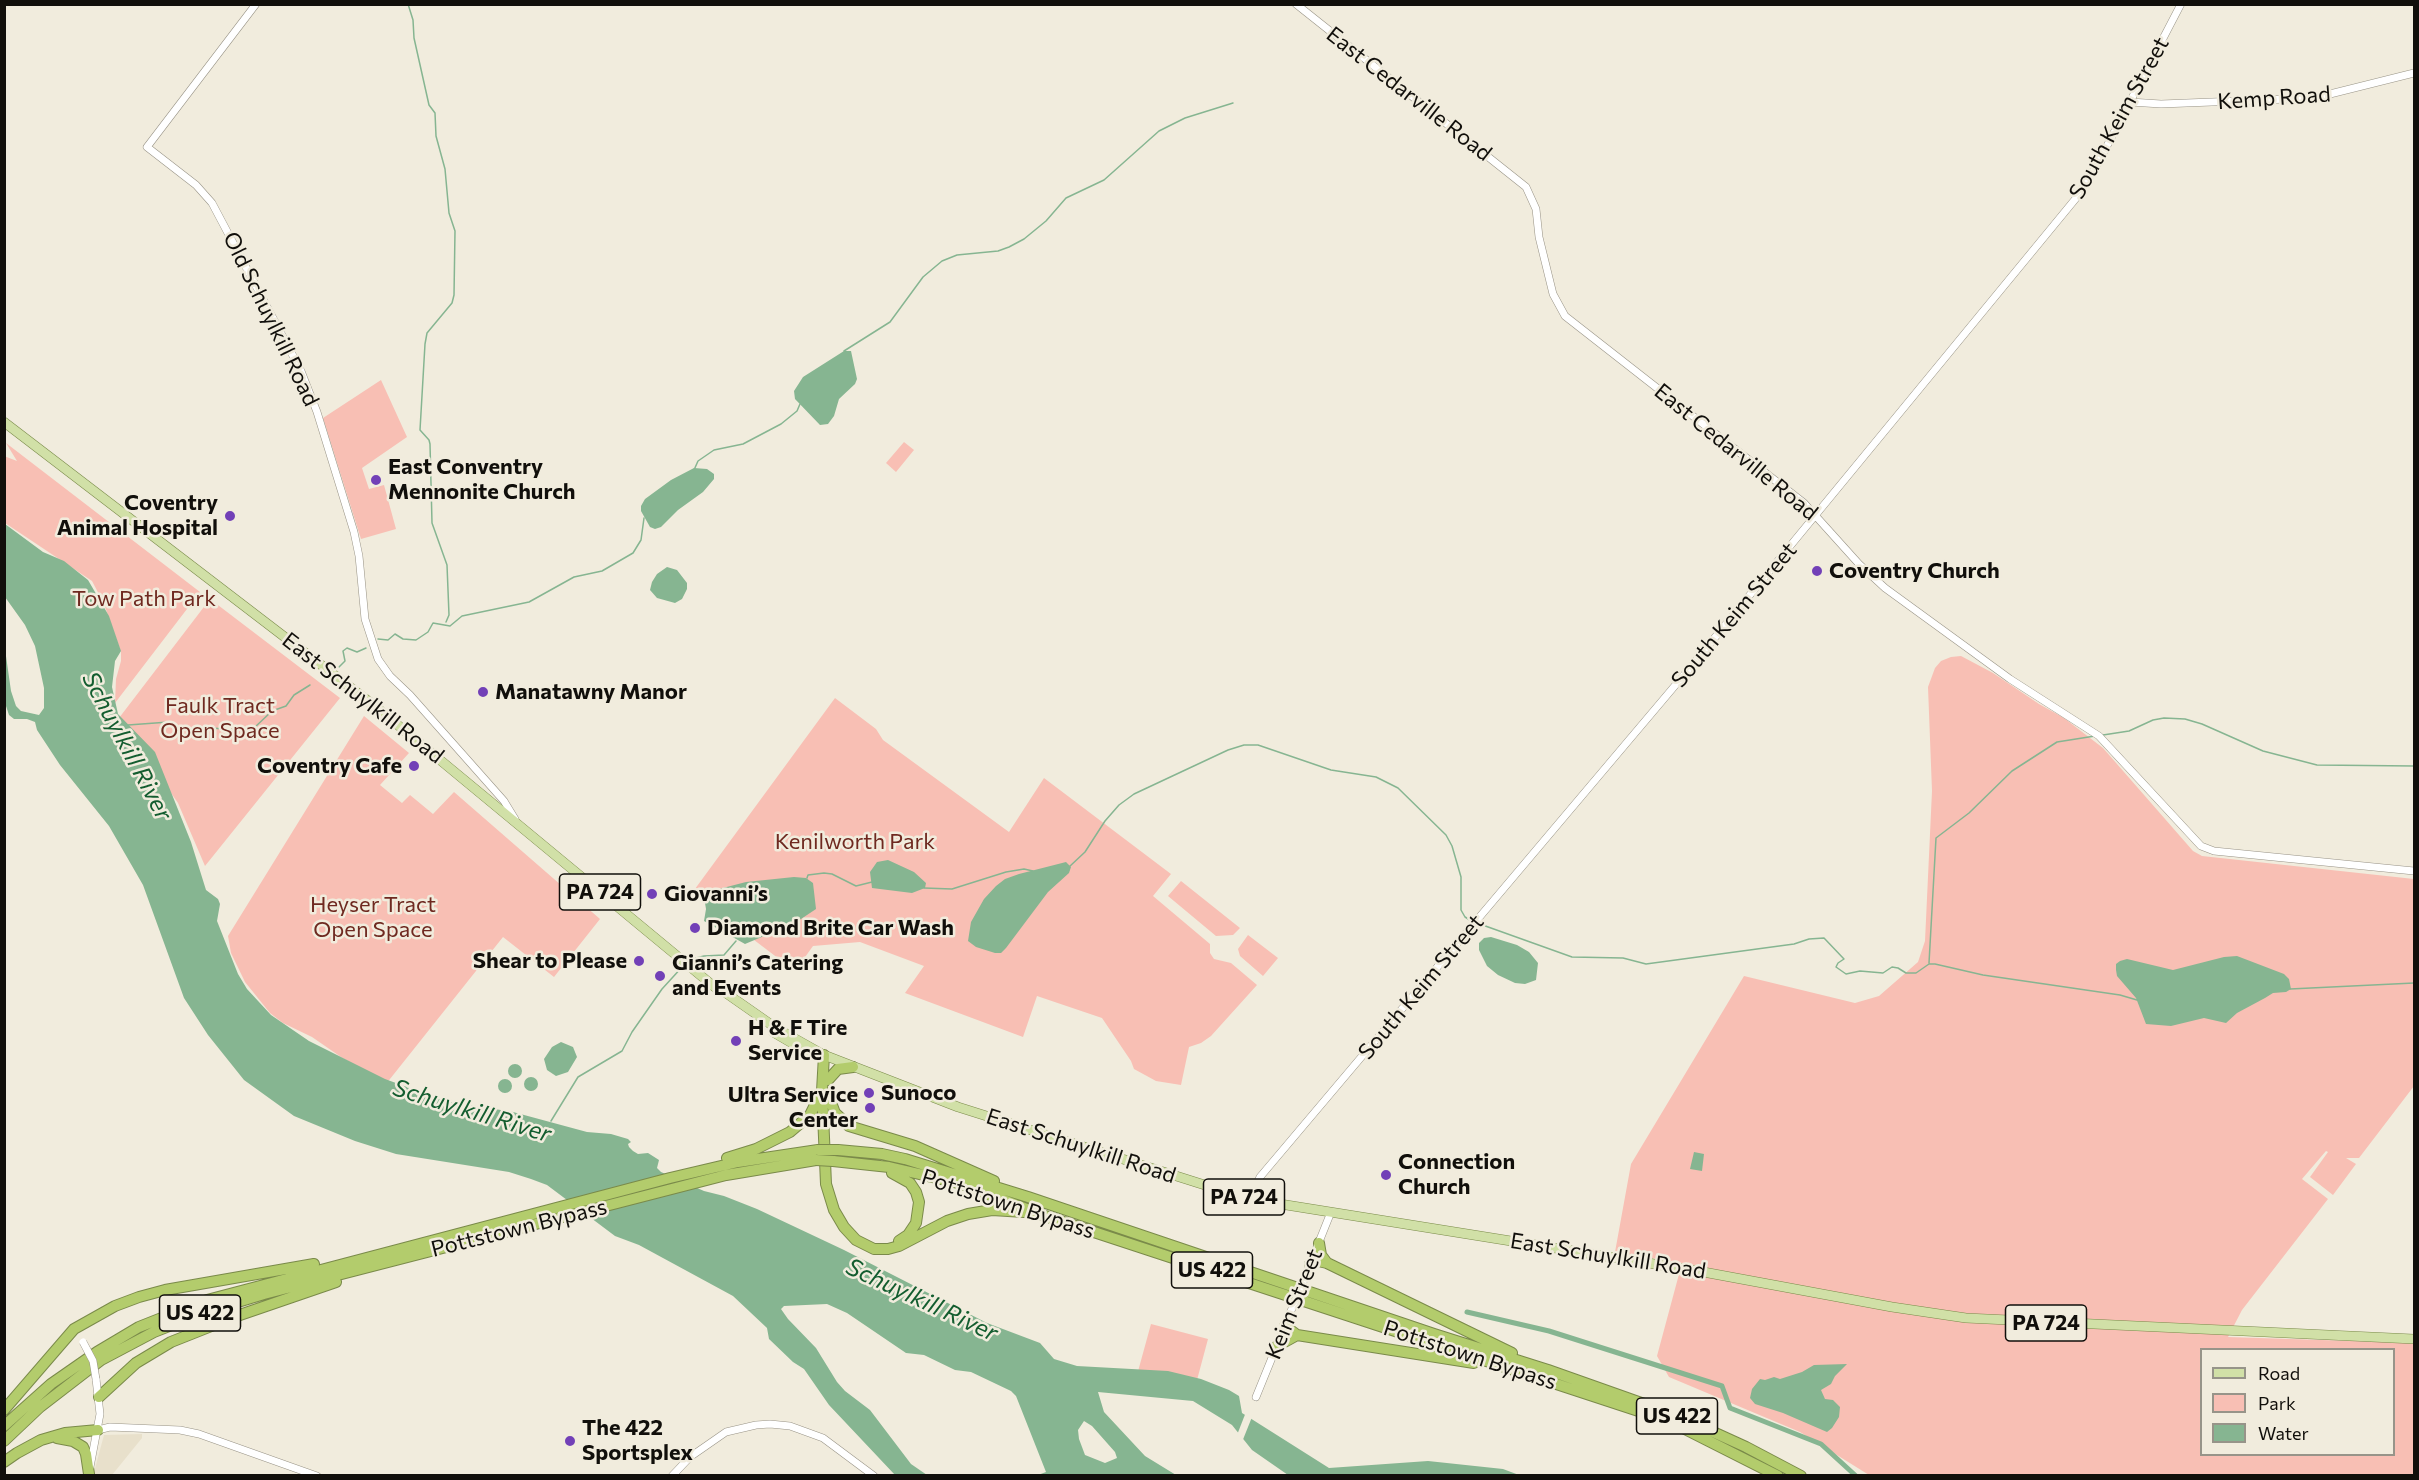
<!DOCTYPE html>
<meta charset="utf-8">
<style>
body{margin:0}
#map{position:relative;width:2419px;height:1480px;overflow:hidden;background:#f1ecdd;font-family:Commissioner,sans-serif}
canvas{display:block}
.frame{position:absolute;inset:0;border:6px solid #110f0b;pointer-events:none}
.legend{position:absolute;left:2200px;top:1348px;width:195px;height:108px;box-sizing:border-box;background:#f1ecdd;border:2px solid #979489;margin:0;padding:8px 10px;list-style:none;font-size:18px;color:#110f0b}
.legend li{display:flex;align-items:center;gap:12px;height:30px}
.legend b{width:30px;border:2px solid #979489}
</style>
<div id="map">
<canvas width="2419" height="1480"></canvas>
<div class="frame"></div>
<ul class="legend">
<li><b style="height:8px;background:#d1e0a7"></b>Road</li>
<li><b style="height:16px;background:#f8bfb4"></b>Park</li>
<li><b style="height:16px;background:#86b591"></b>Water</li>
</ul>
</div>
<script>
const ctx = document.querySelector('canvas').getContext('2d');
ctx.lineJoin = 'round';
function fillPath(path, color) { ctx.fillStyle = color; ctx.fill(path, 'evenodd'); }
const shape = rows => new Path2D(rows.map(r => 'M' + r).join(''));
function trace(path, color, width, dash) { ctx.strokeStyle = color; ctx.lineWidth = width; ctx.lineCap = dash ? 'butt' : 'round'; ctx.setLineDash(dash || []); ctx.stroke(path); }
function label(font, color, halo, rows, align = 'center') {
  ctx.font = font + ' Commissioner,sans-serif'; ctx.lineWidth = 5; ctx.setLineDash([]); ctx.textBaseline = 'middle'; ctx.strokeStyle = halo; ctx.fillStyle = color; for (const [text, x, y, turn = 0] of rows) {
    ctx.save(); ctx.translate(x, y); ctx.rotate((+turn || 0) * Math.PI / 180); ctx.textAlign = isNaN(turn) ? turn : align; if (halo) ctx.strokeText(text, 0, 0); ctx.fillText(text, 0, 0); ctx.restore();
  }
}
const built = shape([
 [142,1434,142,1438,112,1475,93,1476,104,1435]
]);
const green = shape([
 [381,380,407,437,362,468,369,489,384,485,396,529,361,539,323,418],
 [904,442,914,450,896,472,886,463],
 [6,443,200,592,115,703,116,679,121,661,121,652,104,604,92,581,5,523,4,456,17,461],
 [210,599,340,698,205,866,178,803,119,718],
 [1961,656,1993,673,2039,704,2064,718,2103,748,2193,851,2202,856,2414,879,2414,1086,2359,1158,2346,1158,2356,1164,2333,1195,2310,1177,2328,1152,2326,1151,2302,1179,2328,1199,2242,1310,2228,1337,2414,1343,2414,1475,1869,1475,1800,1432,1669,1377,1657,1356,1682,1263,1615,1252,1631,1164,1744,976,1855,1003,1879,996,1918,962,1925,941,1932,791,1928,687,1935,668,1941,661,1951,657],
 [2202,1350,2394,1350,2394,1454,2202,1454],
 [835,698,876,729,883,740,1009,832,1044,778,1171,874,1153,896,1210,944,1210,953,1214,959,1231,963,1257,985,1211,1036,1201,1043,1189,1047,1181,1085,1156,1081,1134,1069,1131,1061,1102,1018,1037,996,1023,1037,905,993,924,966,860,942,813,946,795,971,692,893],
 [364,716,409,753,380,785,402,803,410,795,433,814,454,792,600,919,554,977,503,937,386,1084,341,1057,312,1037,283,1023,270,1013,245,982,231,953,228,936],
 [1181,881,1240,928,1233,935,1216,936,1168,896],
 [1248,935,1278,958,1263,976,1240,956,1238,949],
 [1151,1324,1208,1339,1197,1380,1137,1375]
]);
const water = shape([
 [844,351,851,351,857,379,855,384,839,399,834,416,828,424,820,425,795,399,794,391,803,377],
 [694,468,707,469,714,474,714,479,703,492,678,510,661,527,655,529,650,527,641,511,641,506,645,499,671,480],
 [5,524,43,552,64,561,88,580,109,616,121,651,115,661,112,687,118,714,155,752,191,842,206,890,218,899,220,904,217,921,238,974,247,989,271,1015,309,1041,385,1079,445,1101,513,1112,587,1132,611,1134,628,1139,631,1142,628,1144,629,1147,633,1151,638,1154,648,1153,659,1160,657,1168,661,1172,704,1191,724,1196,757,1209,844,1250,987,1323,1040,1343,1054,1359,1077,1366,1168,1371,1201,1379,1229,1390,1239,1396,1242,1413,1329,1468,1428,1461,1503,1469,1519,1475,1288,1475,1252,1450,1232,1425,1193,1401,1098,1392,1104,1412,1145,1456,1176,1475,1038,1475,1046,1472,1016,1396,1011,1391,971,1372,955,1370,924,1355,906,1353,847,1313,827,1304,784,1306,781,1309,788,1319,816,1348,837,1382,845,1391,870,1410,911,1464,927,1475,895,1475,829,1405,804,1369,793,1362,769,1339,767,1328,733,1296,639,1245,615,1236,547,1185,531,1179,509,1172,396,1154,355,1141,294,1116,244,1080,208,1035,184,998,143,885,109,826,60,765,37,730,35,722,27,719,14,719,9,715,5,703,4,642,11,691,16,706,21,711,39,715,44,708,44,688,35,646,25,625,5,597],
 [1084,1421,1092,1426,1115,1452,1117,1458,1105,1463,1085,1455,1079,1439,1078,1430],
 [667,567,677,570,687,583,687,589,682,599,675,603,657,598,650,590,652,582,657,574],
 [888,860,914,872,926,883,925,888,912,893,872,888,870,872,877,862],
 [1066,862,1071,867,1069,873,1048,892,1006,948,1001,953,995,953,976,947,968,941,971,922,984,899,996,886,1005,879,1019,874],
 [794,877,806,878,813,883,816,909,795,923,745,944,704,921,706,909,704,897,708,894,719,889,746,882],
 [1491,937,1517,945,1529,952,1538,963,1536,980,1525,984,1515,983,1498,975,1487,966,1479,950,1479,943,1484,938],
 [2237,956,2284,974,2289,979,2291,989,2286,992,2273,993,2265,998,2237,1013,2226,1023,2204,1018,2171,1026,2146,1024,2136,998,2117,976,2116,970,2116,964,2120,961,2127,959,2173,970,2224,957],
 [561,1042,573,1047,577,1057,568,1072,556,1076,547,1070,544,1059,552,1047],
 '508 1071a7 7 0 1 1 14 0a7 7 0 1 1-14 0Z',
 '524 1084a7 7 0 1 1 14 0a7 7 0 1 1-14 0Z',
 '498 1086a7 7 0 1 1 14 0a7 7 0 1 1-14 0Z',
 [1694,1152,1704,1154,1702,1171,1690,1169],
 [1847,1364,1835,1376,1831,1384,1821,1390,1825,1399,1833,1400,1840,1407,1839,1417,1832,1428,1827,1432,1783,1413,1755,1404,1750,1398,1752,1389,1760,1379,1765,1380,1774,1377,1780,1379,1802,1372,1814,1365]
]);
const pier = shape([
 [1246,1412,1252,1417,1242,1442,1237,1435]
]);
const stream = shape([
 [408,4,413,20,414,38,429,105,435,113,436,136,445,169,449,213,455,231,454,295,452,303,427,333,425,344,420,430,429,440,430,444,432,523,447,565,449,615,446,622],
 [844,351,890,322,923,277,942,261,957,255,998,251,1009,247,1024,239,1046,221,1066,198,1104,180,1159,131,1185,118,1233,103],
 [694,470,698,461,714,450,743,444,781,424,797,411,800,404],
 [378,639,388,640,395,634,403,639,416,640,428,632,433,623,450,626,462,616,529,602,574,577,602,571,633,553,641,540,644,518],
 [339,667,345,661,343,651,347,648,357,652,366,648],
 [128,725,169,722,182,730,203,730,211,728,240,730,254,728,272,711,286,706,294,695,310,685],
 [2103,735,2129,731,2153,720,2164,718,2185,719,2202,724,2263,751,2317,765,2414,766],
 [1069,867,1085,852,1105,821,1119,805,1134,794,1228,750,1244,745,1258,745,1331,770,1376,777,1398,788,1446,835,1452,846,1461,877,1461,910,1465,917,1473,922],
 [807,878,808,875,824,873,832,874,856,886,872,882],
 [924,888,952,889,1006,872,1024,869,1033,871],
 [1477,923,1572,957,1623,958,1646,964,1794,944,1809,939,1824,938,1844,959,1838,963,1836,967,1846,974,1860,971,1883,973,1892,967,1898,968,1906,973,1916,973,1929,964,1935,964,1983,975,2120,995,2137,1000],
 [688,960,704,956,724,955,736,941],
 [1929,963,1936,838,1969,813,2012,771,2057,742,2095,736],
 [2290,989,2414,983],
 [551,1121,578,1077,622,1051,632,1032,662,989,683,966]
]);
const canal = shape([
 [1467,1312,1549,1331,1722,1386,1730,1408,1821,1444,1856,1476]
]);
const minor = shape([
 [256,4,147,147,196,185,212,203,301,371,317,412,354,532,359,556,365,619,378,659,390,676,410,695,504,801,515,819],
 [1296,4,1526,187,1536,209,1539,237,1553,294,1565,316,1804,503,1859,564,1885,588,2010,679,2099,736,2201,846,2214,851,2414,871],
 [2130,102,2161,104,2314,98,2414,73],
 [1249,1199,1260,1177,1689,669,2077,197,2097,165,2181,4],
 [1303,1282,1331,1212],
 [1256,1397,1293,1306],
 [98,1430,110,1427,180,1430,199,1434,317,1476],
 [90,1467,100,1414,96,1379],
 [672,1476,690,1457,726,1432,756,1425,770,1424,790,1426,823,1438,874,1476]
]);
const major = shape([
 [4,422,376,707,717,989],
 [713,984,776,1028,824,1055,958,1107,1249,1199,1698,1271,1892,1307,1966,1318,2414,1339],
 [773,1032,809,1053,824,1055]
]);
const highway = shape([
 [824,1055,822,1091,826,1184,834,1210,844,1227,856,1240,874,1249,888,1249,899,1246,947,1221,968,1214,992,1210,1024,1212],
 [828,1080,838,1069,853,1067],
 [829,1097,835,1113,849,1126,915,1146,994,1181],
 [838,1150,882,1154,905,1159,1028,1197,1434,1334,1548,1370,1678,1416,1746,1447,1801,1476],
 [727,1158,756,1149,790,1132,810,1115,821,1093],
 [833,1161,889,1167,962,1184,1042,1215,1669,1421,1778,1476],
 [892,1173,910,1183,916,1192,919,1202,916,1223,908,1235,899,1241],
 [1319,1243,1321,1255,1327,1263],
 [1310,1264,1318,1261,1327,1263,1512,1353],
 [1285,1326,1297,1335,1474,1363],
 [1277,1346,1297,1335],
 [99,1397,136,1363,171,1342,234,1317,336,1282],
 [4,1410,74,1329,115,1306,139,1297,165,1290,314,1264],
 [4,1426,51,1384,97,1352,139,1327,207,1300,670,1178,738,1162,818,1150],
 [57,1438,73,1441,83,1447,86,1454,89,1474],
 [4,1441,40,1407,101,1360,154,1332,205,1312,264,1294,726,1175,816,1160],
 [4,1462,17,1453,41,1440,65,1433,98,1430]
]);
const minorBridge = shape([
 [1293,1306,1303,1282],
 [83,1342,93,1361,96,1379]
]);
const highwayBridge = shape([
 [818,1150,838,1150],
 [816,1160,833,1161]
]);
const markers = [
 [376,480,6,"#7240b7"],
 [230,516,6,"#7240b7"],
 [1817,571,6,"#7240b7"],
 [483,692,6,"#7240b7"],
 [414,766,6,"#7240b7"],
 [652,894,6,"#7240b7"],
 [695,928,6,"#7240b7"],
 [639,961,6,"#7240b7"],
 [660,976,6,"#7240b7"],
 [736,1041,6,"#7240b7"],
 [869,1093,6,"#7240b7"],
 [870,1108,6,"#7240b7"],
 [1386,1175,6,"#7240b7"],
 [570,1441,6,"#7240b7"]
];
const shields = [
 [600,892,81],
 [1244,1197,81],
 [1212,1270,81],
 [200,1313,81],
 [2046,1323,81],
 [1677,1416,81]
];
const shieldNames = [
 ["PA 724",600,892],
 ["PA 724",1244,1197],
 ["US 422",1212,1270],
 ["US 422",200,1313],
 ["PA 724",2046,1323],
 ["US 422",1677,1416]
];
const streetNames = [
 ["East Cedarville Road",1409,94,38],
 ["Kemp Road",2274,98,-4],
 ["South Keim Street",2119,118,-61],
 ["Old Schuylkill Road",271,319,64],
 ["East Cedarville Road",1736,452,39],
 ["South Keim Street",1734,615,-50],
 ["East Schuylkill Road",363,698,38],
 ["South Keim Street",1421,987,-50],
 ["East Schuylkill Road",1081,1146,18],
 ["Pottstown Bypass",1008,1204,18],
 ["Pottstown Bypass",519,1228,-14],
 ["East Schuylkill Road",1608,1256,9],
 ["Keim Street",1294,1304,-68],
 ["Pottstown Bypass",1470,1355,18]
];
const poiNames = [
 ["East Conventry",388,467],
 ["Mennonite Church",388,492],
 ["Coventry",218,503,"right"],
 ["Animal Hospital",218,528,"right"],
 ["Coventry Church",1829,571],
 ["Manatawny Manor",495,692],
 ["Coventry Cafe",402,766,"right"],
 ["Giovanni’s",664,894],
 ["Diamond Brite Car Wash",707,928],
 ["Shear to Please",627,961,"right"],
 ["Gianni’s Catering",672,963],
 ["and Events",672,988],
 ["H & F Tire",748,1028],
 ["Service",748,1053],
 ["Sunoco",881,1093],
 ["Ultra Service",858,1095,"right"],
 ["Center",858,1120,"right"],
 ["Connection",1398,1162],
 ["Church",1398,1187],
 ["The 422",582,1428],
 ["Sportsplex",582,1453]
];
const parkNames = [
 ["Tow Path Park",144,599],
 ["Faulk Tract",220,706],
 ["Open Space",220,731],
 ["Kenilworth Park",855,842],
 ["Heyser Tract",373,905],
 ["Open Space",373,930]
];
const waterNames = [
 ["Schuylkill River",127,746,62],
 ["Schuylkill River",472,1111,17],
 ["Schuylkill River",922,1300,25]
];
fillPath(built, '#e8e0cb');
fillPath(green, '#f8bfb4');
fillPath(water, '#86b591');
fillPath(pier, '#f1ecdd');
trace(stream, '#86b591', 1.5);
trace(canal, '#86b591', 5);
trace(minor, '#989386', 8);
trace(major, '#7a8a4a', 10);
trace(highway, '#7a8a4a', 12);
trace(minor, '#fff', 7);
trace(major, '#d1e0a7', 9);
trace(highway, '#b3cc6c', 10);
trace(minorBridge, '#989386', 8, []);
trace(highwayBridge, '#7a8a4a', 12, []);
trace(minorBridge, '#fff', 7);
trace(highwayBridge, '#b3cc6c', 10);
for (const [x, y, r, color] of markers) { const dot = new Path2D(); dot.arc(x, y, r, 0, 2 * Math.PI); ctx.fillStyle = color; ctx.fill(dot); trace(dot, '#f1ecdd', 2); }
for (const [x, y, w] of shields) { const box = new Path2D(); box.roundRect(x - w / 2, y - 18, w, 36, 4.5); ctx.fillStyle = '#f1ecdd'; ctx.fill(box); trace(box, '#110f0b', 1.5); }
label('bold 21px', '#110f0b', null, shieldNames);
label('22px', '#110f0b', '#f1ecdd', streetNames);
label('bold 22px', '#110f0b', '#f1ecdd', poiNames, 'left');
label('22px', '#6f2920', '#f1ecdd', parkNames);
label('italic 24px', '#135d2f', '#f1ecdd', waterNames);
</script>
